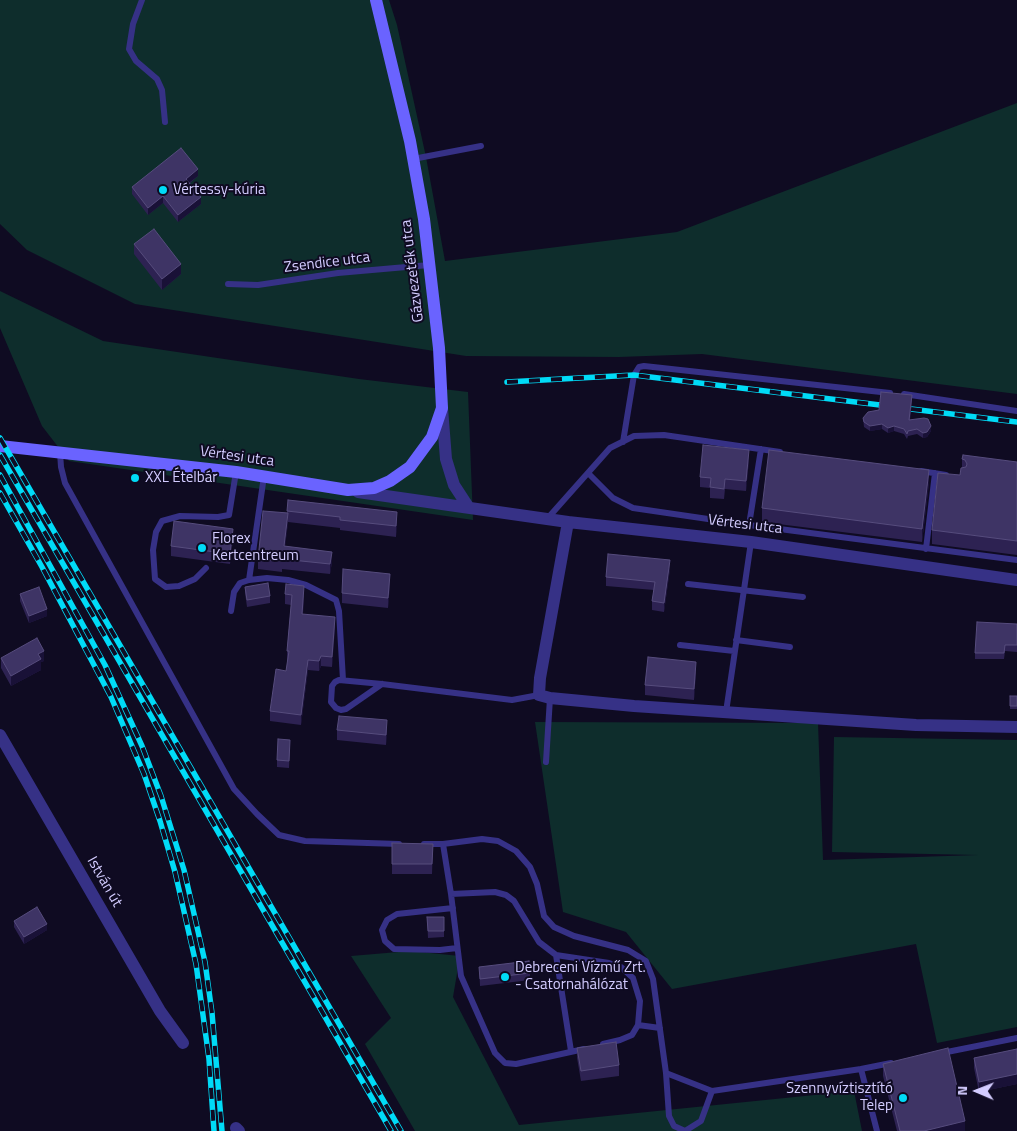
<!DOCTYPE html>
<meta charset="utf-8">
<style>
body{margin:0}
#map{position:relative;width:1017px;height:1131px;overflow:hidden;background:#0f0b22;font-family:"Titillium Web",sans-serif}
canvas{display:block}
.north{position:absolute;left:952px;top:1066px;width:50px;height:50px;-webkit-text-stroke:4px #0f0b22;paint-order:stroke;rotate:271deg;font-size:14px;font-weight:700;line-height:20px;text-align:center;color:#d3ccff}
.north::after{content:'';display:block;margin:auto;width:18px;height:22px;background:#d3ccff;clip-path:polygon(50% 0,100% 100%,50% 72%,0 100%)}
</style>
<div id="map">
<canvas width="1017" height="1131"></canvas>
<div class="north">N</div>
</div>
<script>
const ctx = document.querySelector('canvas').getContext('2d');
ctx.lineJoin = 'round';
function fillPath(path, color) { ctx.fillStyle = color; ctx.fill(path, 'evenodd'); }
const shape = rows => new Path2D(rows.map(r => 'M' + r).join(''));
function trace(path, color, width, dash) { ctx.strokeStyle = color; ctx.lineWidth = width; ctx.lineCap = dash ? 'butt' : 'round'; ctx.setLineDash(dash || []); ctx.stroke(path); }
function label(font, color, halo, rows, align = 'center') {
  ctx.font = font + ' "Titillium Web",sans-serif'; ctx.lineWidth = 4; ctx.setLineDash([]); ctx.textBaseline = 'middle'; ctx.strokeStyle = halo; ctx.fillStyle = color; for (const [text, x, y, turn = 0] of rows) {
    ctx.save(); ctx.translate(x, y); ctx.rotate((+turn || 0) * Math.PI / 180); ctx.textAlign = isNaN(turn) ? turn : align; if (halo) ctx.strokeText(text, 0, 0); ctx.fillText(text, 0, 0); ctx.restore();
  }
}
const green = shape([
 [0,0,389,0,397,25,426,157,445,261,677,232,1017,103,1017,394,702,354,619,357,466,356,135,304,27,250,0,224],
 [0,291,103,341,359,379,468,392,473,520,69,461,42,426,0,328],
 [535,722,818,723,823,860,978,855,832,852,834,737,1017,740,1017,1027,937,1043,916,944,672,989,626,932,563,912],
 [410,951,460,956,453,997,519,1125,854,1091,862,1131,415,1131,365,1044,391,1018,351,956]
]);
const lane = shape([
 [142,0,133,24,129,49,136,61,157,79,162,90,165,122],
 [413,159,481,146],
 [228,284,258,285,338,273,429,265],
 [904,394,1017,411],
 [623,442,634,375,639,367,644,366,890,393],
 [60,452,61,467,65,483,234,789,257,814,279,835,305,841,399,844],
 [921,471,946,475],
 [588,473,613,498,633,508,749,525,1017,560],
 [547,519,610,448,634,436,664,435,780,452],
 [749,525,761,449],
 [926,549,935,473],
 [206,568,195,579,179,586,166,587,155,579,153,550,156,532,162,521,180,516,218,517,229,515,236,472],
 [249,580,264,476],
 [688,584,803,597],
 [231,611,234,592,240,583,249,580,267,578,288,580,306,585,336,600,339,611,343,680],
 [736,640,790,647],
 [680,645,734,651],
 [382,684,346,709,341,710,336,708,331,702,332,686,335,682,339,680,382,684,512,700,539,695],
 [726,712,751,542],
 [546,762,550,698],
 [424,844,443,844,482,839,498,841,516,851,530,867,537,884,544,916,554,927,574,936,628,950,646,961,653,979,666,1073,712,1091,861,1069,877,1131],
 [443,844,451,894,495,892,506,895,514,901,539,942,556,955,609,963,621,967,633,978,640,1001,638,1025,632,1035,620,1040,603,1044],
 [451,894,461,976,495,1053,505,1063,516,1064,584,1049],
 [453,908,397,914,387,920,382,930,385,941,394,949,440,950,457,948],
 [556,955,571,1051],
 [638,1025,660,1028],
 [942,1053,1017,1038],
 [861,1069,891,1063],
 [666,1073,669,1116,674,1126,685,1131,701,1121,712,1091]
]);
const street = shape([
 [442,408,446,459,454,485,469,508],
 [358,492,568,522,751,542,1017,580],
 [568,522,540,678,539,695,550,698,634,706,916,725,1017,727],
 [0,735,160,1011,183,1043],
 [236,1128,239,1131]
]);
const secondary = shape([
 [0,446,236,472,348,490,374,488,390,481,410,467,432,437,442,408,439,348,424,219,410,141,376,0]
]);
const rail = shape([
 [507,382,634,375,880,405],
 [911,409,1017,422],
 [0,438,401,1131],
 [0,455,391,1131],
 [0,475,105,665,142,746,161,796,184,870,205,962,212,1013,222,1131],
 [0,493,42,567,111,697,144,774,160,821,175,872,196,964,209,1059,214,1131]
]);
const wall = shape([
 [198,176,190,183,201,204,178,222,163,203,148,215,132,194,132,187],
 [134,244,181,274,162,290,134,254],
 [912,400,910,420,931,431,927,437,923,438,917,434,908,436,907,439,904,434,894,431,888,433,882,429,870,431,864,427,863,418,879,410],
 [962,459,1017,462,1017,555,932,544,932,530,960,475,962,468],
 [749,460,746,491,725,489,724,499,710,498,710,488,700,487,700,477],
 [929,483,922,542,762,522,762,508],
 [288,500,397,522,396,537,340,530,340,528,288,522,285,546,332,562,330,574,282,569,282,572,258,569,258,559,287,513],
 [233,539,230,564,171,556,171,546],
 [670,569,664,612,652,610,652,601,654,590,606,586,606,577],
 [390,584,388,608,342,603,342,593],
 [245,587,270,596,270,603,247,607,245,593],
 [20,594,47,616,29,623,20,601],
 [285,594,304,596,303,614,335,627,332,667,321,666,319,671,308,670,301,725,270,721,270,711,286,671,288,661,287,661,287,651,291,605,285,604],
 [1017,624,1017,652,1005,651,1004,659,975,659,975,653],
 [1,658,44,661,41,662,41,670,11,686,1,668],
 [696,672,694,700,645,695,645,685],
 [1010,696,1017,696,1017,709,1010,709],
 [337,730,387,731,386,745,337,740],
 [290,747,289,768,277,767,277,760],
 [392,843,433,844,432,874,392,874],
 [427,917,444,917,444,937,428,938],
 [14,921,47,930,24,944,14,927],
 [479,967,530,973,530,980,480,986],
 [577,1048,619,1065,619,1076,581,1081,577,1058],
 [1017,1049,1017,1084,979,1092,974,1068,974,1058],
 [883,1064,965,1131,897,1131,883,1076]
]);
const shadedWall = shape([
 [198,169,198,176,186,185,186,179],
 [163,196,163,203,148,215,148,208],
 [201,197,201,204,178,222,178,215],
 [181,264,181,274,162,290,162,279],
 [882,424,882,429,870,431,870,426],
 [894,426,894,431,888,433,888,428],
 [931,426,931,431,927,437,923,438,923,433],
 [749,450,749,460,746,491,746,481],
 [929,470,929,483,922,542,922,529],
 [397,512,397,522,396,537,396,526],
 [288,513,288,524,284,556,284,546],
 [233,529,233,539,230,564,230,554],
 [332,552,332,562,330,574,330,564],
 [670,560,670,569,664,612,664,603],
 [390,574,390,584,388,608,388,598],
 [304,586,304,596,302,624,302,614],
 [47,609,47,616,29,623,29,616],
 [335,617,335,627,332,667,332,657],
 [44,651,44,661,41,662,41,670,11,686,11,676,38,654],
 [321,656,321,666,319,671,319,661],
 [308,660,308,670,301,725,301,715],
 [696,662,696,672,694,700,694,689],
 [387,720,387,731,386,745,386,735],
 [47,924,47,930,24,944,24,937],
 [1017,1074,1017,1084,979,1092,979,1082],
 [965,1121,965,1131,924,1131]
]);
const building = shape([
 [181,148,198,169,186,179,201,197,178,215,163,196,148,208,132,187,181,148],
 [154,229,181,264,162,279,134,244,154,229],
 [881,392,912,395,909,420,924,418,928,419,931,426,927,432,923,433,917,429,908,431,907,434,904,429,894,426,888,428,882,424,870,426,864,422,863,418,868,412,879,410,881,392],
 [703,445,749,450,746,481,725,479,724,489,710,487,711,478,700,477,703,445],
 [769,450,929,470,922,529,762,508,769,450],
 [963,455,1017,462,1017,541,932,530,938,473,960,475,961,468,966,467,967,464,965,460,962,459,963,455],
 [288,500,397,512,396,526,340,520,340,517,287,511,288,500],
 [263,511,288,513,284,546,332,552,330,564,282,559,282,561,258,559,263,511],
 [174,521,233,529,230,554,171,546,174,521],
 [608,554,670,560,664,603,652,601,655,582,606,577,608,554],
 [343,569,390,574,388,598,342,593,343,569],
 [268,583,270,596,247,600,245,587,268,583],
 [286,584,304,586,302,614,335,617,332,657,321,656,319,661,308,660,301,715,270,711,276,669,286,671,289,651,287,651,292,595,285,594,286,584],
 [39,587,47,609,29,616,20,594,39,587],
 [977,622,1017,624,1017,645,1005,645,1004,653,975,653,977,622],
 [37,638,44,651,38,654,41,659,11,676,1,658,37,638],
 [648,657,696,662,694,689,645,685,648,657],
 [1010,696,1017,696,1017,706,1010,706,1010,696],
 [339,716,387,720,386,735,337,730,339,716],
 [278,739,290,740,289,761,277,760,278,739],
 [392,843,433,844,432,864,392,864,392,843],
 [37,907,47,924,24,937,14,921,37,907],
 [427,917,444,917,444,931,428,931,427,917],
 [529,961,530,973,480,979,479,967,529,961],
 [616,1042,619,1065,581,1071,577,1048,616,1042],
 [948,1048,965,1121,924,1131,900,1131,883,1064,948,1048],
 [1017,1049,1017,1074,979,1082,974,1058,1017,1049]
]);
const markers = [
 [163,190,5,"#00dbf7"],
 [135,478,5,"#00dbf7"],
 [202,548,5,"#00dbf7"],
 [505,977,5,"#00dbf7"],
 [903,1098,5,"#00dbf7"]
];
const poiNames = [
 ["Vértessy-kúria",173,190],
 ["XXL Ételbár",145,478],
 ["Florex",212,539],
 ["Kertcentreum",212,556],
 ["Debreceni Vízmű Zrt.",515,968],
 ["- Csatornahálózat",515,985],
 ["Szennyvíztisztító",893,1089,"right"],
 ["Telep",893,1106,"right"]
];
const streetNames = [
 ["Zsendice utca",327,263,-7],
 ["Gázvezeték utca",413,271,-97],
 ["Vértesi utca",237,457,8],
 ["Vértesi utca",745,525,7],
 ["István út",104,882,60]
];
fillPath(green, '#0e2d2c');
trace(lane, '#363186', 6);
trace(street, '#363186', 12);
trace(secondary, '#6a63ff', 12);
trace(rail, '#00dbf7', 5.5);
trace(rail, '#0f0b22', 4, [11]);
fillPath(wall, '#2d2252');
fillPath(shadedWall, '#191137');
fillPath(building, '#3e3465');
trace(building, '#564c7d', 1);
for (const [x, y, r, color] of markers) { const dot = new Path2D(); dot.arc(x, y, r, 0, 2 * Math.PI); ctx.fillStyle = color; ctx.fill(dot); trace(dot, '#0f0b22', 2); }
label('15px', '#d3ccff', '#0f0b22', poiNames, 'left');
label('15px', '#d3ccff', '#0f0b22', streetNames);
</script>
